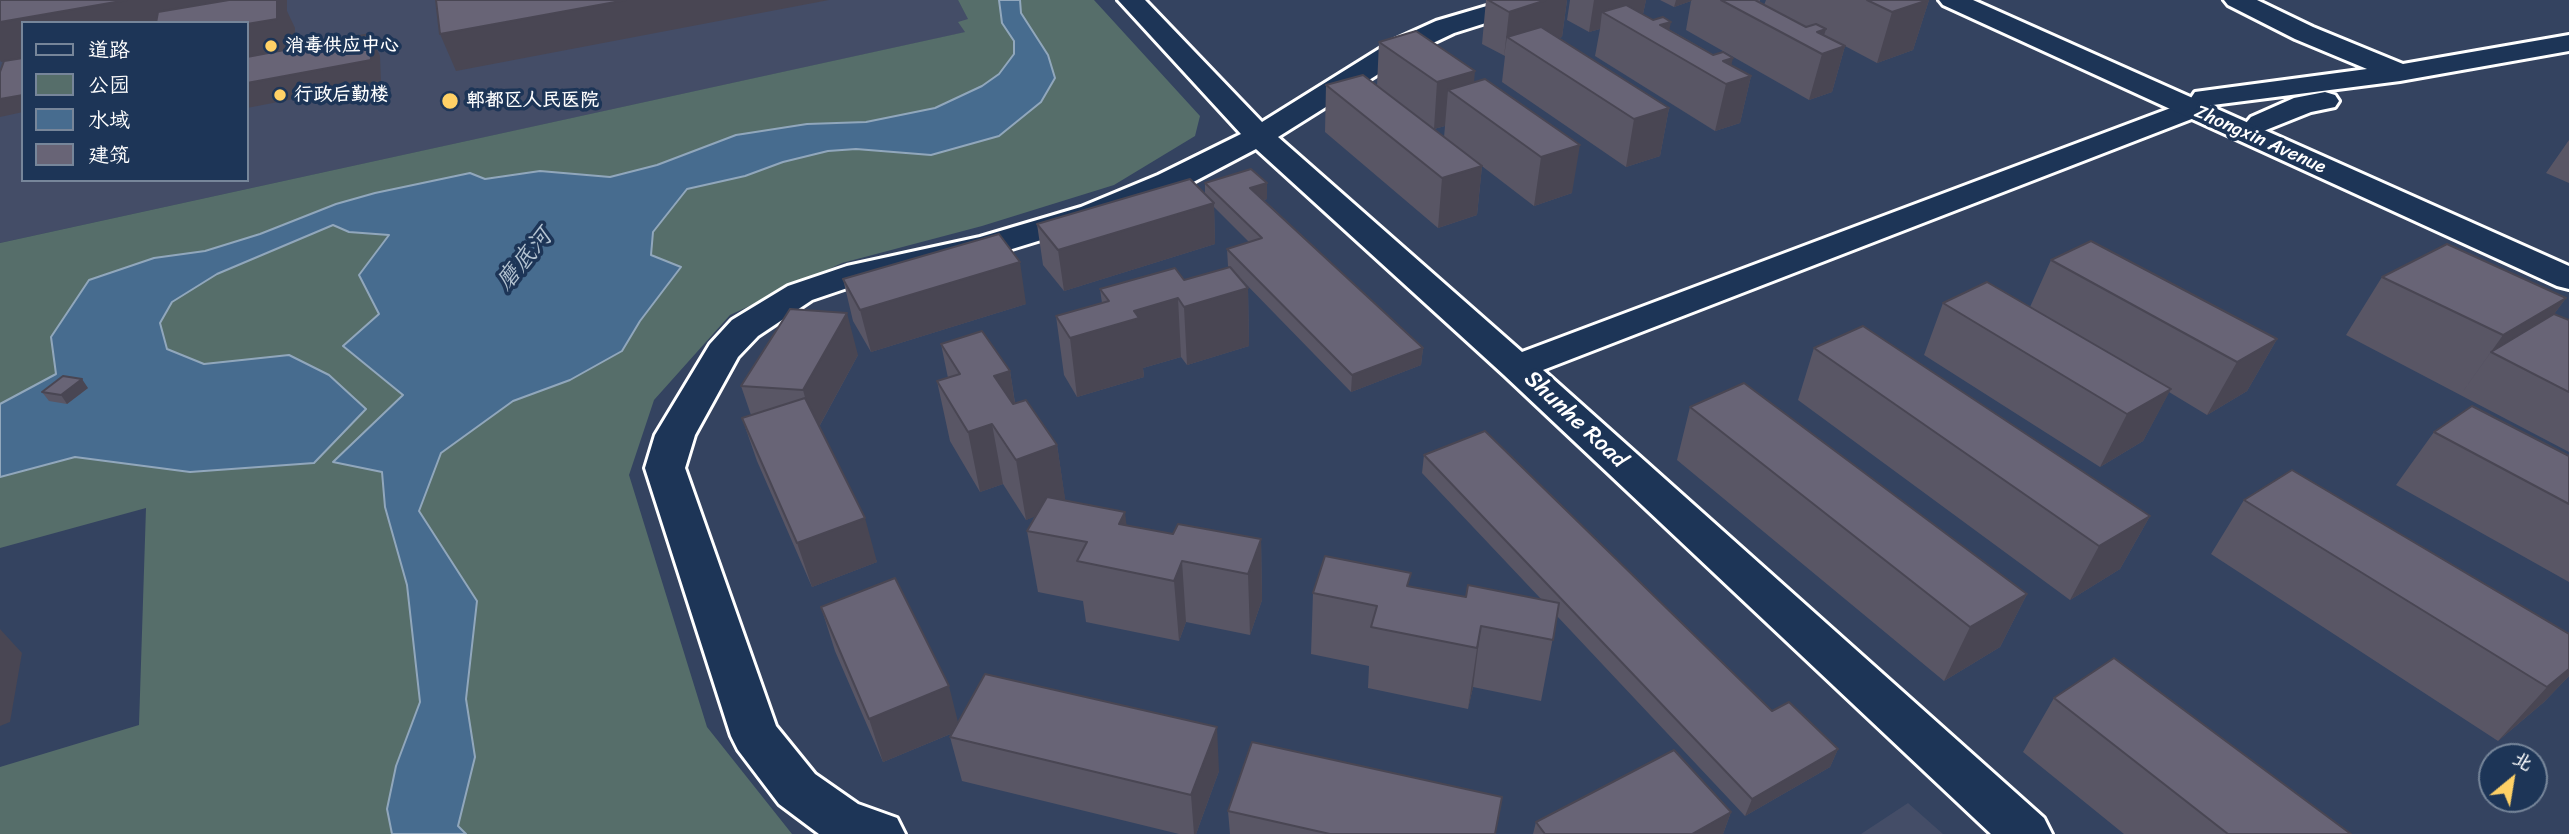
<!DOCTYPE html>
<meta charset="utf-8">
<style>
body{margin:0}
#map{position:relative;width:2569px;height:834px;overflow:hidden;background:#344360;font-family:Sriracha,"LXGW WenKai TC",sans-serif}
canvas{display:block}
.legend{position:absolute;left:21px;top:21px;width:228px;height:161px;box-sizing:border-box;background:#1d3557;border:2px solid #77869a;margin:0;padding:9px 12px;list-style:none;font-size:21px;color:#fff}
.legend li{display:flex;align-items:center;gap:14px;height:35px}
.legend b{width:35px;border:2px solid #77869a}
.north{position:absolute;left:2478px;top:743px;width:70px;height:70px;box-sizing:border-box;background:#1d3557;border:2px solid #77869a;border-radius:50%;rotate:30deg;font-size:19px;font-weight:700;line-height:28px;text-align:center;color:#fff}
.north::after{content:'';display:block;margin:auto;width:24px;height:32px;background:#ffd166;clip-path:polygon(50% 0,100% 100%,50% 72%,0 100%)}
</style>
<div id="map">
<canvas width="2569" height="834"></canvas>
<ul class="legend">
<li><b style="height:9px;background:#1d3557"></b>道路</li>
<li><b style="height:19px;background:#566e6a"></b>公园</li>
<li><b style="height:19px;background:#476c8f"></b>水域</li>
<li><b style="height:19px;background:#686476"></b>建筑</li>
</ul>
<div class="north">北</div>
</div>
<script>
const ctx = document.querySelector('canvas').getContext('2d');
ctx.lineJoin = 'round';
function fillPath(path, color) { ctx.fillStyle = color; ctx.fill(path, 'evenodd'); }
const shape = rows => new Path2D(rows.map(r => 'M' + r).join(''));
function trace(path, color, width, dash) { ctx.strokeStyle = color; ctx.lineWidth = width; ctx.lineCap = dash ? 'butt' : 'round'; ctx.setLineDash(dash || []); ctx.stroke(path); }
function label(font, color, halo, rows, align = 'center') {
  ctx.font = font + ' Sriracha,"LXGW WenKai TC",sans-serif'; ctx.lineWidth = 7; ctx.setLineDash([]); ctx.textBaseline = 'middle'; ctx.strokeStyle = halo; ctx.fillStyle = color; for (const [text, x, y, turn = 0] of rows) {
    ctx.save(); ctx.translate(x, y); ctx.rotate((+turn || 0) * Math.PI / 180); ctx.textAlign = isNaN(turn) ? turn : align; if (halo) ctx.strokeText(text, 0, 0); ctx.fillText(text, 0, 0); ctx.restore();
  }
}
const built = shape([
 [0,0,958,0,969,20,966,32,0,243],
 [23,23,247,23,247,180,23,180],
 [1908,803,1943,834,1861,834]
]);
const green = shape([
 [958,0,1094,0,1200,116,1195,136,1114,185,982,226,842,263,730,315,654,400,629,475,707,727,792,834,0,834,0,767,139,725,146,508,0,548,0,243,965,32,958,22,968,19]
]);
const water = shape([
 [999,0,1020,0,1021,13,1048,55,1055,78,1041,102,999,136,931,155,856,149,828,151,783,162,745,176,687,189,653,232,651,255,681,267,640,321,622,351,570,380,513,401,441,453,419,511,477,601,466,699,475,757,458,826,466,834,392,834,387,809,396,766,420,702,407,585,385,507,382,472,333,462,403,395,343,346,379,314,359,275,389,235,349,232,333,225,217,274,172,302,160,323,167,349,204,364,289,355,329,375,366,409,314,463,190,472,75,457,0,477,0,404,56,374,51,337,89,280,154,258,205,251,260,234,336,204,375,193,470,173,485,179,540,171,610,177,657,165,736,135,807,124,866,122,935,108,982,86,999,74,1014,54,1014,41,1002,23,999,0]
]);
const minor = shape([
 [1118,0,1145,0,1262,122,1392,41,1436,21,1507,0,1547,0,1543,5,1454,33,1412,53,1278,137,1522,352,2192,100,2191,98,2195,92,2367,69,2295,39,2228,5,2224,0,2257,0,2313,27,2403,64,2569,35,2569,51,2400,81,2205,106,2206,109,2202,115,1543,370,2044,818,2052,834,1991,834,1504,375,1256,149,1180,189,1103,221,999,253,868,281,812,300,758,336,738,357,695,435,685,468,776,726,815,774,858,804,897,818,905,834,819,834,779,804,738,750,731,736,645,468,655,435,710,344,732,320,788,286,847,266,980,237,1081,207,1158,175,1241,134,1118,0],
 [2325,92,2335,95,2339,101,2335,107,2311,112,2261,132,2251,129,2246,123,2251,117,2294,98,2325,92]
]);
const major = shape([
 [1939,0,1973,0,2569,266,2569,289,2557,286,1943,5,1939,0]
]);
const wall = shape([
 [1486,0,1567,0,1562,37,1558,38,1669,108,1660,156,1626,167,1502,82,1505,56,1482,44],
 [1570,0,1646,0,1643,14,1642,14,1751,76,1740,123,1715,131,1595,56,1600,29,1589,32,1567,20],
 [1660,0,1760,0,1760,3,1764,5,1766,0,1929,0,1913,50,1877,63,1845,46,1832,92,1809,100,1686,30,1691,1,1674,7],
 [1379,42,1474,82,1485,79,1572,193,1534,206,1444,137,1445,126,1434,129,1482,166,1477,215,1438,228,1325,132,1326,85,1377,86],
 [2569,140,2569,183,2546,173],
 [1205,183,1267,199,1264,200,1423,348,1421,365,1351,392,1239,277,1248,288,1249,346,1187,365,1181,357,1143,368,1144,377,1077,397,1064,375,1056,316,1102,303,1100,289,1184,280,1229,267,1228,266,1227,249,1249,242,1214,207,1215,244,1064,291,1043,265,1037,224,1205,195],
 [2051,260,2277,339,2247,391,2207,415,2169,392,2143,441,2100,467,1924,355,1943,303,2030,307],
 [2382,277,2566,298,2554,314,2569,320,2569,452,2346,335],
 [843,279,1026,304,871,352,853,321],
 [941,344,1010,371,1015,403,1057,445,1065,500,1127,526,1173,534,1261,539,1262,600,1250,635,1186,622,1179,641,1086,622,1083,601,1038,592,1027,531,1035,516,1026,520,1003,484,980,492,950,441,937,381,948,378],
 [1814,348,2150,516,2120,569,2070,600,1798,400],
 [858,355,819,427,877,562,812,587,757,461,742,418,751,415,741,386],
 [88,388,67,404,49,401,42,392],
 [1690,407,2027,594,2000,647,1944,681,1677,460],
 [2434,432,2569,456,2569,582,2396,485],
 [1424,455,1772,711,1838,749,1830,767,1745,816,1557,616,1541,701,1473,687,1468,709,1368,688,1369,666,1311,654,1313,593,1409,587,1466,597,1541,599,1422,473],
 [2244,500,2569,634,2569,676,2544,702,2498,741,2211,554],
 [821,607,958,723,1219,771,1196,834,1179,834,962,781,950,737,953,733,883,762,835,651],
 [2054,698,2351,834,2124,834,2023,752],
 [1228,811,1495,834,1230,834],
 [1731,812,1723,834,1533,834,1536,822]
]);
const shadedWall = shape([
 [127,0,287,0,287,11,295,28,295,55,247,64,247,24,223,23,23,23,23,59,1,62,0,60,0,22],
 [626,0,829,0,456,71,440,34],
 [1546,0,1567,0,1562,37,1526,49,1507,37,1504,57,1509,12],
 [1594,0,1646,0,1643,14,1619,22,1602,12,1600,29,1589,32],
 [1676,0,1692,0,1691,1,1674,7],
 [1929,0,1913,50,1877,63,1892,12],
 [1671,22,1665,49,1660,25],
 [1826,29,1819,52,1817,32],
 [370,34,380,56,381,82,247,108,247,83],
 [1845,46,1832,92,1809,100,1822,54],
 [1733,58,1727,84,1751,76,1740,123,1715,131,1726,84,1723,61],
 [1475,71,1472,107,1448,90,1445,126,1434,129,1437,82],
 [23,95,23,112,0,117,0,99],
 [1669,108,1660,156,1626,167,1634,119],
 [1580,145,1572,193,1534,206,1541,157],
 [1482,166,1477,215,1438,228,1442,178],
 [1267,183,1267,199,1251,204,1250,188],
 [1214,203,1215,244,1064,291,1058,250],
 [1020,262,1026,304,871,352,860,310],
 [1248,288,1249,346,1187,365,1184,307],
 [1178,298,1181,357,1143,368,1144,377,1077,397,1070,338,1134,311],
 [2566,298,2523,356,2491,352,2461,394,2503,335],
 [847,313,858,355,815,434,803,390],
 [2277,339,2247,391,2207,415,2237,362],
 [1423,348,1421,365,1351,392,1352,375],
 [1010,371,1019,430,994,376],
 [82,379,88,388,67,404,61,395],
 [2171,389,2143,441,2100,467,2127,414],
 [992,424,1003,484,980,492,968,432],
 [1057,445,1066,505,1026,520,1016,460],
 [1125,512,1132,572,1119,524],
 [2150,516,2120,569,2070,600,2099,546],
 [865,518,877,562,812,587,797,543],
 [1261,539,1262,600,1250,635,1248,574],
 [1182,561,1186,622,1179,641,1174,581],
 [2027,594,2000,647,1944,681,1970,627],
 [1481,626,1473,687,1468,709,1477,648],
 [0,629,22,653,10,722,0,726],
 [2569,669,2569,676,2544,702,2498,741,2547,687],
 [949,686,960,730,883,762,869,719],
 [1217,727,1219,771,1196,834,1194,834,1191,795],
 [1838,749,1830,767,1745,816,1752,799],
 [1731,812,1723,834,1692,834]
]);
const building = shape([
 [0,0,127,0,0,22,0,0],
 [229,0,277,0,277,19,247,24,247,23,156,23,158,12,229,0],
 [436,0,626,0,440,34,436,0],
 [1488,0,1546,0,1509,12,1488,0],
 [1721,0,1755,0,1806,27,1816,24,1826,29,1817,32,1845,46,1822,54,1721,0],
 [1867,0,1928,0,1892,12,1867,0],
 [1626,5,1653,20,1663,17,1671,22,1660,25,1713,55,1723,52,1733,58,1723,61,1751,76,1726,84,1602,12,1626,5],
 [1541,27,1669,108,1634,119,1507,37,1541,27],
 [1416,31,1475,71,1437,82,1379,42,1416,31],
 [370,34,371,60,247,83,247,57,370,34],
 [23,58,23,95,0,99,0,72,4,61,23,58],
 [1363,75,1482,166,1442,178,1326,85,1363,75],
 [1485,79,1580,145,1541,157,1448,90,1485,79],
 [1251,169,1267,183,1250,188,1423,348,1352,375,1227,249,1262,238,1205,183,1251,169],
 [1190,179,1214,203,1058,250,1037,224,1190,179],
 [999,234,1020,262,860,310,843,279,999,234],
 [2091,241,2277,339,2237,362,2051,260,2091,241],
 [2447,244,2566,298,2503,335,2382,277,2447,244],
 [1230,267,1248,288,1184,307,1178,298,1134,311,1139,318,1070,338,1056,316,1109,301,1100,289,1175,268,1184,280,1230,267],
 [1987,282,2171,389,2127,414,1943,303,1987,282],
 [790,309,847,313,803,390,741,386,790,309],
 [2554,314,2569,320,2569,392,2491,352,2554,314],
 [1863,326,2150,516,2099,546,1814,348,1863,326],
 [982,331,1010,371,994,376,1013,404,1026,400,1057,445,1016,460,992,424,968,432,937,381,960,374,941,344,982,331],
 [63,376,82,379,61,395,42,392,63,376],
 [1744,383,2027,594,1970,627,1690,407,1744,383],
 [805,398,865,518,797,543,742,418,805,398],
 [2472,406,2569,456,2569,504,2434,432,2472,406],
 [1485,431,1772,711,1789,702,1838,749,1752,799,1424,455,1485,431],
 [2292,470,2569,634,2569,669,2547,687,2244,500,2292,470],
 [1047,497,1125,512,1119,524,1173,534,1178,524,1261,539,1248,574,1182,561,1174,581,1077,561,1087,542,1027,531,1047,497],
 [1325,556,1411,573,1407,586,1466,597,1468,585,1559,603,1553,640,1481,626,1477,648,1371,627,1377,606,1313,593,1325,556],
 [895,578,949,686,869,719,821,607,895,578],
 [2114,658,2351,834,2228,834,2054,698,2114,658],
 [985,674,1217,727,1191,795,950,737,985,674],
 [1252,742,1502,797,1495,834,1330,834,1228,811,1252,742],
 [1674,750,1731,812,1692,834,1545,834,1536,822,1674,750]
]);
const markers = [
 [271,46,7,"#ffd166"],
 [280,95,7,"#ffd166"],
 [450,101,9,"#ffd166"]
];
const farPoinames = [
 ["消毒供应中心",285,46],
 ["行政后勤楼",294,95],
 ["郫都区人民医院",466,101]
];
const farStreetnames = [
 ["Zhongxin Avenue",2260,140,24]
];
const streetNames = [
 ["Shunhe Road",1575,420,43]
];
const waterNames = [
 ["磨底河",525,260,-50]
];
fillPath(built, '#444d67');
fillPath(green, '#566e6a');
fillPath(water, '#476c8f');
trace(water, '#91a7bc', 2);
trace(minor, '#fff', 6);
trace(major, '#fff', 6);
fillPath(minor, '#1d3557');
fillPath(major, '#1d3557');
fillPath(wall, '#595665');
fillPath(shadedWall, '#494653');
fillPath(building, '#686476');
trace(building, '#494653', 2);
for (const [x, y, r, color] of markers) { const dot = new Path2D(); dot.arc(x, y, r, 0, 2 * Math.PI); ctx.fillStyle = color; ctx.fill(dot); trace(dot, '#1d3557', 2.5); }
label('bold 19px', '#fff', '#1d3557', farPoinames, 'left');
label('19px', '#fff', '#1d3557', farStreetnames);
label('23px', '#fff', '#1d3557', streetNames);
label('italic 24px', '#b5c4d2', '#1d3557', waterNames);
</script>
